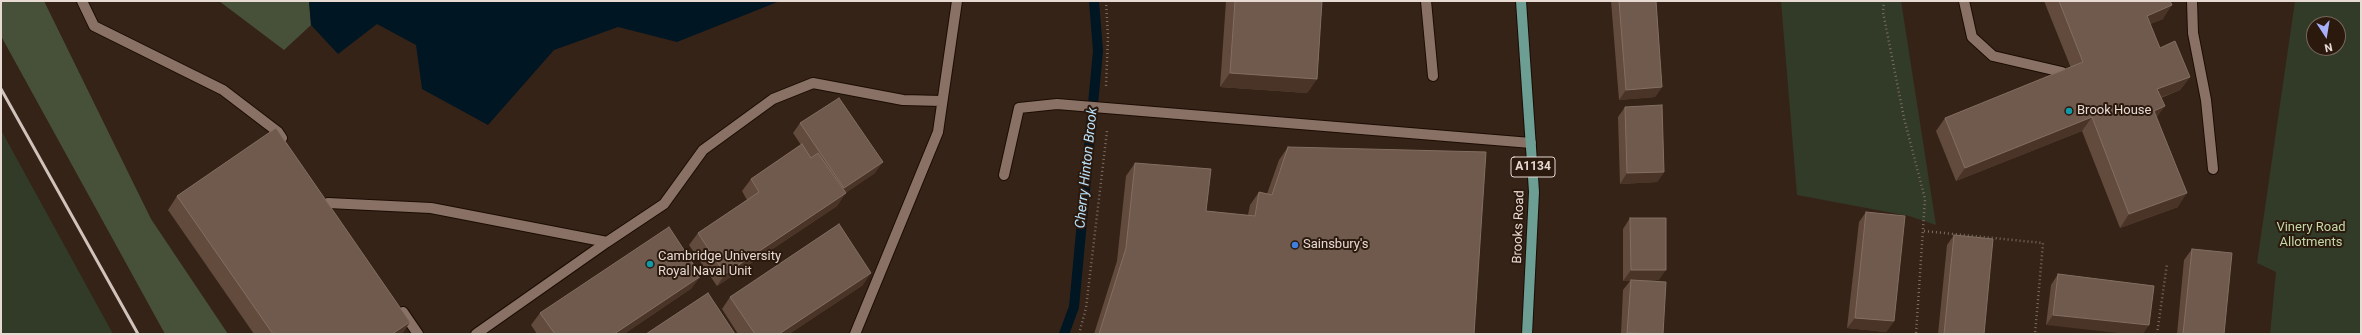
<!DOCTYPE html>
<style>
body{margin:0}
#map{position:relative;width:2362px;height:335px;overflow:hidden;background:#352318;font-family:Roboto,sans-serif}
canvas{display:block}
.frame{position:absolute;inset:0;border:2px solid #e7dad3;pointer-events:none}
.north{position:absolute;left:2306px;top:16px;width:40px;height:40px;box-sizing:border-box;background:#2b190e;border:1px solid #76665d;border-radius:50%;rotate:168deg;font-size:11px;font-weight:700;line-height:16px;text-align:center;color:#e7dad3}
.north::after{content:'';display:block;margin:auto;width:14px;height:18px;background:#a8b0fc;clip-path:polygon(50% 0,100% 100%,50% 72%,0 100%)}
</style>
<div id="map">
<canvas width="2362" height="335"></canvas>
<div class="frame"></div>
<div class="north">N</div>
</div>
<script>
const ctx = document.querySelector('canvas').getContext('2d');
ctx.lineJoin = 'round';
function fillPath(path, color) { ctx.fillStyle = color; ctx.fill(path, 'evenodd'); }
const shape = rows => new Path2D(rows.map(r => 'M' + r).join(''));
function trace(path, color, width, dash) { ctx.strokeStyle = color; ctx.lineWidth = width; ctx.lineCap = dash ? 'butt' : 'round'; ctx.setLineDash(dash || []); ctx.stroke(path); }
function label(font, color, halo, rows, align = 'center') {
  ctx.font = font + ' Roboto,sans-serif'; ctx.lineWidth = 4; ctx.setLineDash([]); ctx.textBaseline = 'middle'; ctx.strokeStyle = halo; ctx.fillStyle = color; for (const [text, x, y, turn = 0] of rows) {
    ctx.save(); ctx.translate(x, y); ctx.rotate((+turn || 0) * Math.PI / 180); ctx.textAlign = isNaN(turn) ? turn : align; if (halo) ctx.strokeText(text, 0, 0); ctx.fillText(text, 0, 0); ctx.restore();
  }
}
const green = shape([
 [1781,1,1901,1,1936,225,1909,216,1797,195],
 [2295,1,2361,1,2361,334,2270,334,2276,272,2257,263],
 [2314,24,2338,24,2338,48,2314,48],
 [1,130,113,334,1,334]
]);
const forest = shape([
 [1,1,44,1,151,219,228,334,165,334,1,36],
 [219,1,309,1,311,25,284,50]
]);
const water = shape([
 [309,1,780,1,677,42,618,27,554,50,488,125,422,89,416,45,377,24,338,54,311,25]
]);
const stream = shape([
 [1064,334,1074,307,1098,51,1094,1]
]);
const path = shape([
 [1106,1,1108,37,1106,86],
 [1884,1,1883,12,1904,118,1925,199,1916,334],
 [1924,231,2043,243,2035,334],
 [1079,334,1086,308,1107,131],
 [2157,334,2167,264]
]);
const lane = shape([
 [82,1,94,26,223,90,278,132,282,138],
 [1964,1,1972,37,1993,56,2062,72],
 [2192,1,2193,33,2206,100,2213,169],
 [1004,175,1019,108,1057,104,1531,143],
 [328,203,431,208,607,242,664,204,703,150,773,99,813,83,903,100,942,101],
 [403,312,418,334],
 [476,334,607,242],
 [855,334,938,132,957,1]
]);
const street = shape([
 [1426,1,1433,76]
]);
const primary = shape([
 [1521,1,1534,192,1527,334]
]);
const rail = shape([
 [1,89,138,334]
]);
const wall = shape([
 [1226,1,1322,1,1317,79,1307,93,1220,87],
 [1611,1,1656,1,1662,87,1655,97,1619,100],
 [2044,1,2170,1,2163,19,2150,24,2160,48,2190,77,2180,90,2161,98,2157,117,2178,207,2120,228,2082,131,1956,181,1936,131,1945,118,2071,68],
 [1625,107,1664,172,1657,182,1620,184,1618,117],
 [800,123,875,173,845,193,837,206,717,286,689,245,698,233,747,200,742,191,751,179,801,145,793,133],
 [1288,147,1474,334,1094,334,1117,261,1126,176,1135,163,1206,211,1248,215,1250,205,1259,192,1267,194,1279,160],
 [177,196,410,322,402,334,254,334,168,210],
 [1866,212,1894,321,1886,332,1847,328,1859,222],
 [1630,218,1659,280,1645,281,1663,334,1621,334,1623,290,1630,281,1623,281,1623,229],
 [1954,235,1984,334,1938,334,1947,245],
 [2192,249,2224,334,2177,334,2184,260],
 [2058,274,2154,286,2046,325,2051,285],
 [863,285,789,334,738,334,722,309,730,297],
 [692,288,624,334,537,334,531,325,540,313]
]);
const shadedWall = shape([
 [2172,5,2163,19,2138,29,2147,16],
 [1230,73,1317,79,1307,93,1220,87],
 [2190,77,2180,90,2148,102,2157,89],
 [1662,87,1655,97,1619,100,1626,90],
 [2165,106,2155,120,2154,111],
 [2092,117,2082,131,1956,181,1965,168],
 [883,162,875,173,837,199,844,188],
 [1664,172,1657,182,1620,184,1627,173],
 [846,193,837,206,717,286,725,274],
 [2187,193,2178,207,2120,228,2129,214],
 [1631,270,1666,270,1659,280,1623,281],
 [871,273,863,285,789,334,779,334],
 [701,276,692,288,624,334,614,334],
 [2053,315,2149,325,2143,334,2127,334,2046,325],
 [1855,318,1894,321,1886,332,1847,328],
 [410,322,402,334,392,334]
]);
const building = shape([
 [1235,1,1322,1,1317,79,1230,73,1235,1],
 [1619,1,1656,1,1662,87,1626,90,1619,1],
 [2059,1,2170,1,2172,5,2147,16,2160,48,2175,41,2190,77,2157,89,2165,106,2154,111,2187,193,2129,214,2092,117,1965,168,1945,118,2083,62,2059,1],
 [839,98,883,162,844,188,800,123,839,98],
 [1662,105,1664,172,1627,173,1625,107,1662,105],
 [276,128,410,322,392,334,273,334,177,196,276,128],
 [802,144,811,158,818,153,846,193,725,274,698,233,759,192,751,179,802,144],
 [1288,147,1486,152,1474,334,1099,334,1126,248,1135,163,1211,169,1206,211,1255,216,1259,192,1272,195,1288,147],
 [1866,212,1905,216,1894,321,1855,318,1866,212],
 [1630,218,1666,218,1666,270,1631,270,1630,218],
 [839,224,871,273,779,334,755,334,730,297,839,224],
 [669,227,701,276,614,334,555,334,540,313,669,227],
 [1954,235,1993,239,1984,334,1944,334,1954,235],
 [2192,249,2232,253,2224,334,2183,334,2192,249],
 [2058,274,2154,286,2149,325,2053,315,2058,274],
 [1631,280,1666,282,1663,334,1627,333,1631,280],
 [708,293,735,334,646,334,708,293]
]);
const markers = [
 [2069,111,4,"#0f9aa8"],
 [1295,245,4,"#3f7fe0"],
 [650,264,4,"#0f9aa8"]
];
const shields = [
 [1533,167,44]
];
const shieldNames = [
 ["A1134",1533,167]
];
const poiNames = [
 ["Brook House",2077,111],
 ["Sainsbury's",1303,245],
 ["Cambridge University",658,257],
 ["Royal Naval Unit",658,272]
];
const streetNames = [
 ["Brooks Road",1519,227,-88]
];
const parkNames = [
 ["Vinery Road",2311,228],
 ["Allotments",2311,243]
];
const waterNames = [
 ["Cherry Hinton Brook",1087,168,-84]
];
fillPath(green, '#323b27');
fillPath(forest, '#475139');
fillPath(water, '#001623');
trace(stream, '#001623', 10);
trace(lane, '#1c0c03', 12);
trace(street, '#1c0c03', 12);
trace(primary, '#1c0c03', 12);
trace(path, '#7c6c62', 2.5, [1, 3]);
trace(lane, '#897265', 10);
trace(street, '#897265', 10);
trace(primary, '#6c9e93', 10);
trace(rail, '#d0c3bb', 3);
fillPath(wall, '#624b3d');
fillPath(shadedWall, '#4a3428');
fillPath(building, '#705a4d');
trace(building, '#836e62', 1);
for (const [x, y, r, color] of markers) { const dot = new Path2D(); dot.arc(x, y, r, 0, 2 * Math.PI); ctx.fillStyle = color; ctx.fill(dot); trace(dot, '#2b190e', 1.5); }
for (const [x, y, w] of shields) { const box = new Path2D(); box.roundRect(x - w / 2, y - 10, w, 20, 3); ctx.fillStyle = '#2b190e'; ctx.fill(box); trace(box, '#e7dad3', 1); }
label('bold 12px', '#e7dad3', null, shieldNames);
label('13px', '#e7dad3', '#2b190e', poiNames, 'left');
label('13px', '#e7dad3', '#2b190e', streetNames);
label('13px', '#c3d9a8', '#2b190e', parkNames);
label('italic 14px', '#b8e2fc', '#2b190e', waterNames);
</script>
